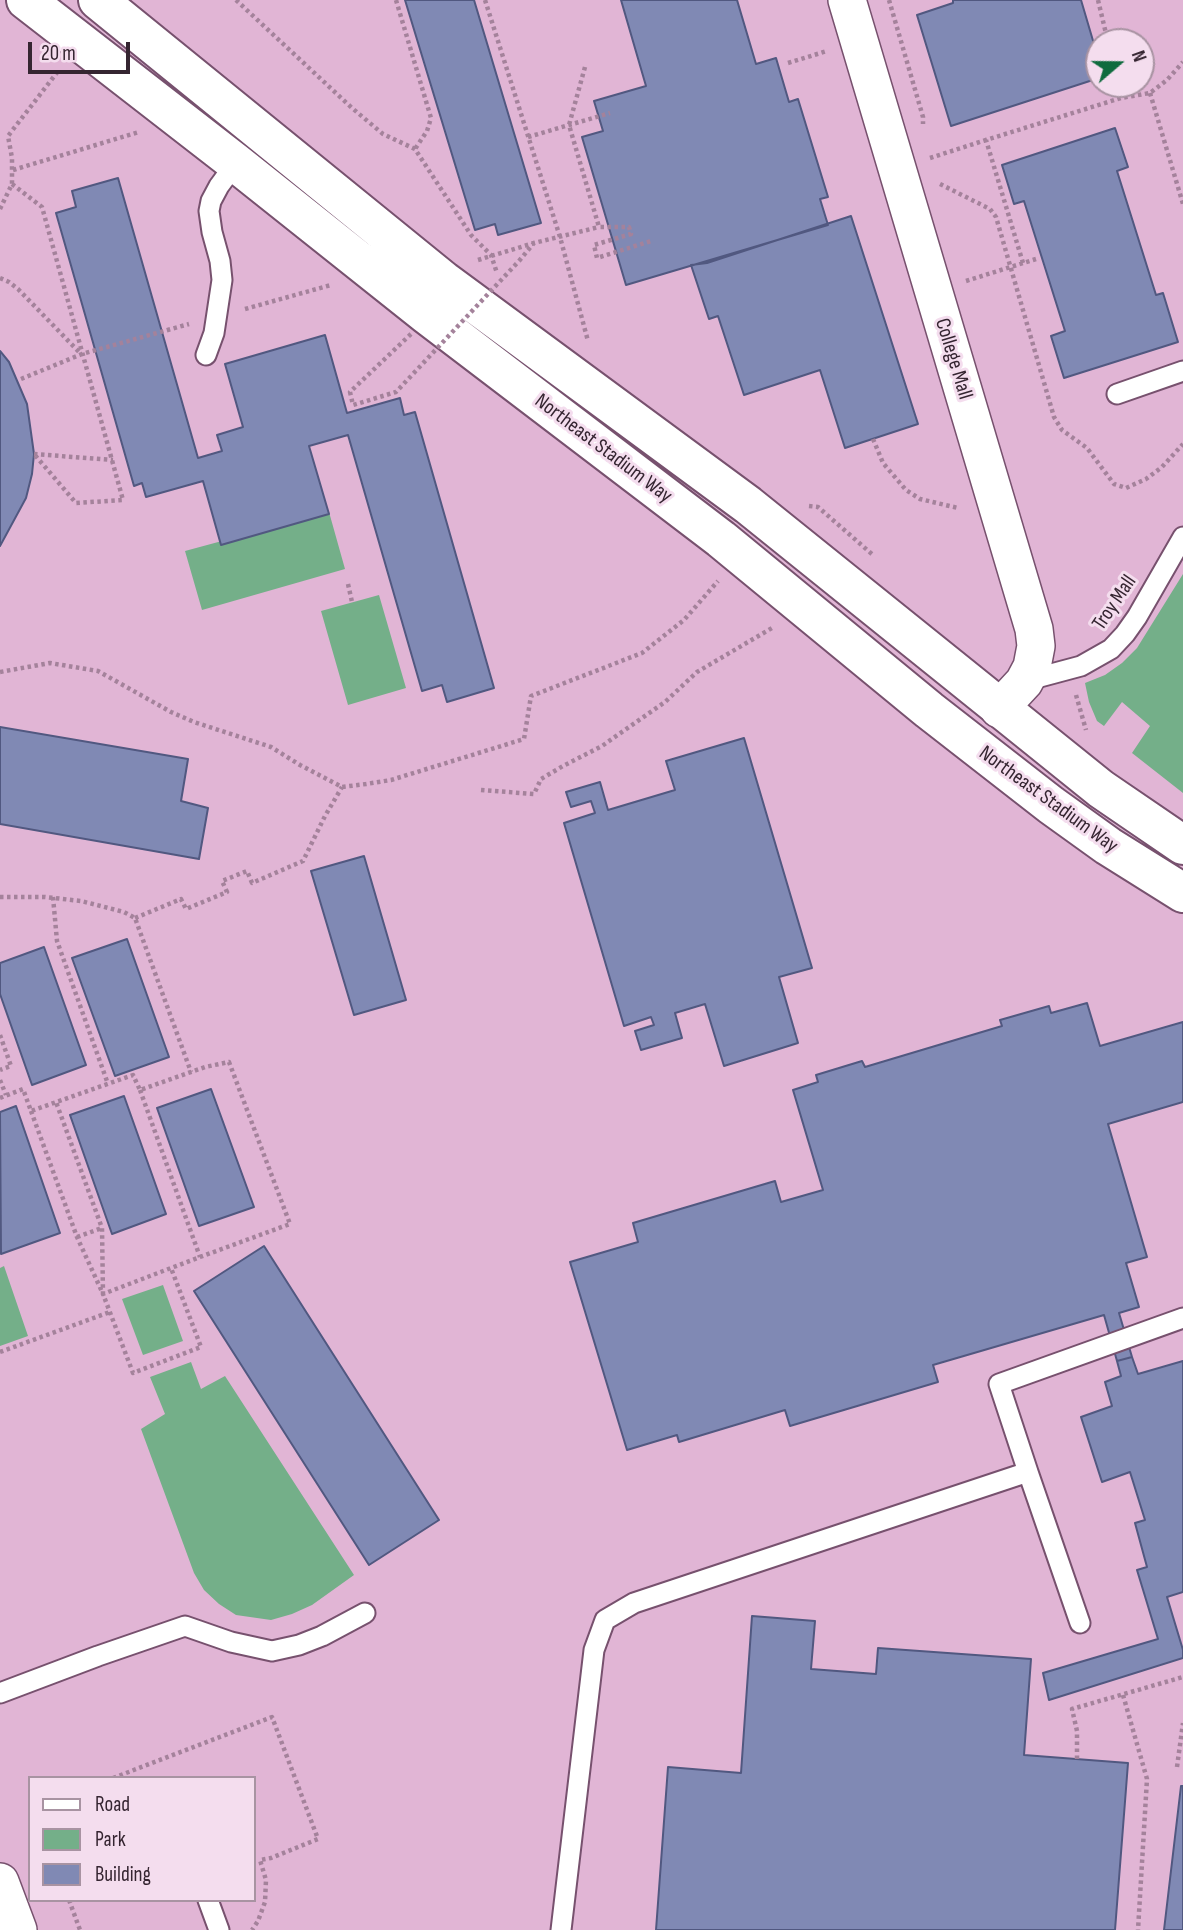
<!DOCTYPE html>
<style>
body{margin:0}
#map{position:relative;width:1183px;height:1930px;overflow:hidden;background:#e1b5d5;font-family:"Sofia Sans Condensed",sans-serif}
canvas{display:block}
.legend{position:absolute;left:28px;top:1776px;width:228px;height:126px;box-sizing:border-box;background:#f4ddee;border:2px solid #a893a2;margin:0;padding:9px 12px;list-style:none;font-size:21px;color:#352531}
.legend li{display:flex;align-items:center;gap:14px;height:35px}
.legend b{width:35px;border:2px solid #a893a2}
.north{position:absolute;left:1085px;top:28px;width:70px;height:70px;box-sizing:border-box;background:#f4ddee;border:2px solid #a893a2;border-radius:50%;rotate:70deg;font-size:19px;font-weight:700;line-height:28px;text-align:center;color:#352531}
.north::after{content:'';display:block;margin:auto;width:24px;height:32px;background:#0f6b3e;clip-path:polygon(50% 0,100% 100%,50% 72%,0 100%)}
.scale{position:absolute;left:28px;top:42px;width:102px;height:32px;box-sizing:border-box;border:4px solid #352531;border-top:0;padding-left:9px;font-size:21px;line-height:24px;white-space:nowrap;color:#352531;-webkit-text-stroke:5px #f4ddee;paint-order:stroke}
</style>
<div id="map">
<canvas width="1183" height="1930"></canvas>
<ul class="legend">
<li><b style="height:9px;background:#fff"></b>Road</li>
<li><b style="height:19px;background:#74af89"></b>Park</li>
<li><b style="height:19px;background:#8089b4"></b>Building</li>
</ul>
<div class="north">N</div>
<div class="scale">20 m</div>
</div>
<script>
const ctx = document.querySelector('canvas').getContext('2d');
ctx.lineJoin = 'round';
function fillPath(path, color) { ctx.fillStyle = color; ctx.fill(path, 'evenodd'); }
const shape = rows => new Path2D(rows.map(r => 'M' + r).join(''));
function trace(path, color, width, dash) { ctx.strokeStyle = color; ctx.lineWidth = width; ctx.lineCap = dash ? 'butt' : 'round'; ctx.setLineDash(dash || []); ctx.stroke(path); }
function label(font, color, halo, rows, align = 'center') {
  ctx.font = font + ' "Sofia Sans Condensed",sans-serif'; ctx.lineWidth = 6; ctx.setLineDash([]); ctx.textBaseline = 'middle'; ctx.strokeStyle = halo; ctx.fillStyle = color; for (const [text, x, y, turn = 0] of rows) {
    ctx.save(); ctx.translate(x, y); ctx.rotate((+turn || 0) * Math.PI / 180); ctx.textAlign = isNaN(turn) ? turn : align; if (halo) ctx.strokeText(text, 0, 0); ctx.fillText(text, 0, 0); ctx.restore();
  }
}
const green = shape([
 [329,512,345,569,202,610,185,551],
 [1183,574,1183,793,1132,753,1150,726,1122,702,1104,726,1097,721,1089,702,1085,683,1105,675,1122,663,1137,648],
 [379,595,406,688,348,705,321,611],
 [4,1266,28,1336,0,1346,0,1268],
 [163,1285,183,1341,143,1355,122,1299],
 [191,1362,201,1389,225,1376,354,1575,312,1605,292,1614,271,1620,236,1615,219,1604,204,1590,194,1573,141,1429,165,1414,150,1377]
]);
const building = shape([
 [405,0,474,0,541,223,498,235,495,224,475,230,405,0],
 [621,0,737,0,756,64,776,58,789,102,798,99,828,197,820,199,828,225,626,285,582,137,603,131,594,101,646,86,621,0],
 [953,0,1081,0,1099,61,1099,78,951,126,917,15,953,3,953,0],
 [1115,128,1128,167,1117,171,1156,295,1163,293,1178,342,1064,378,1051,336,1065,331,1024,201,1014,204,1002,165,1115,128],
 [118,178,198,458,222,451,217,435,243,427,225,364,325,335,347,413,400,398,404,415,415,412,494,688,447,702,442,685,422,691,348,435,309,446,329,514,221,545,203,481,146,497,142,483,134,486,56,213,76,207,72,191,118,178],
 [851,216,918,424,845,448,820,370,744,395,718,316,709,319,691,265,707,263,851,216],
 [0,351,9,362,27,404,34,454,32,474,26,498,0,546,0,351],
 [0,727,188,759,181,801,208,808,199,859,0,824,0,727],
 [744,738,812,968,779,977,798,1043,724,1066,705,1004,675,1013,682,1038,641,1050,635,1031,654,1025,651,1017,624,1026,564,823,595,813,591,801,571,807,566,792,600,782,608,810,675,790,666,761,744,738],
 [364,856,406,1000,354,1015,311,871,364,856],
 [127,939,169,1057,115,1076,72,958,127,939],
 [44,947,86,1065,32,1085,0,994,0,963,44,947],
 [1087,1003,1100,1046,1183,1022,1183,1102,1108,1124,1147,1257,1126,1263,1139,1307,1119,1313,1132,1357,1117,1361,1104,1315,933,1365,938,1382,790,1426,785,1410,679,1442,677,1435,627,1450,570,1262,638,1242,633,1223,775,1181,781,1202,823,1190,793,1090,818,1082,816,1075,862,1061,865,1067,1002,1026,1000,1020,1049,1006,1051,1013,1087,1003],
 [211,1089,254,1207,199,1226,157,1108,211,1089],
 [124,1096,166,1214,112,1234,70,1115,124,1096],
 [16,1106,60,1233,1,1254,0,1112,16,1106],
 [264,1246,439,1520,369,1565,194,1291,264,1246],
 [1132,1357,1138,1374,1183,1361,1183,1592,1167,1597,1183,1650,1183,1658,1049,1700,1043,1673,1158,1639,1137,1570,1147,1567,1135,1523,1145,1520,1130,1472,1102,1482,1081,1417,1112,1406,1105,1382,1121,1376,1117,1361,1132,1357],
 [752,1616,815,1621,811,1669,876,1674,878,1648,1031,1659,1024,1755,1128,1763,1115,1930,656,1930,668,1767,741,1773,752,1616],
 [1181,1786,1183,1786,1183,1930,1164,1930,1181,1786]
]);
const path = shape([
 [236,0,352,108,383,134,415,149,471,235,491,255,497,273],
 [396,0,431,118,427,131,415,149],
 [485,0,560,237,588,341],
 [889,0,923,117,923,124],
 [1098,0,1108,42],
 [788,63,827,51],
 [585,67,569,125,599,227,629,227,631,234,594,245,597,258,651,241],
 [1118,84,1121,98],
 [1150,93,1183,204],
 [528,137,610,113],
 [930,158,986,140],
 [13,170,139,132],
 [12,184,42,207,123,500,76,503,34,454],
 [940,184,990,209,996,217,1054,417,1062,430,1087,448,1114,484,1126,488,1146,479,1162,467,1183,444],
 [0,209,12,184,12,158,8,136,59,70],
 [478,260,534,243],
 [519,261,534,243,599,227],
 [1023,263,986,140,1121,98,1150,93,1167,80,1183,62],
 [0,278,9,282,18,289,81,354],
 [966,281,1036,259],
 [245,309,331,285],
 [21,379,82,354,189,324],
 [873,439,883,463,906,490,920,499,958,508],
 [34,454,113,460],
 [809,506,818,507,873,555],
 [348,584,352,602],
 [0,672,50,663,98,671,171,712,194,722,271,747,300,765,342,787,366,784,391,780,524,739,531,696,642,653,684,620,718,581],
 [1076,695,1086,730],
 [481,790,534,794,541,779,563,766,602,746,665,702,697,672,772,628],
 [0,897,45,897,81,901,124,912,135,918,191,1072],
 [53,897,57,941,108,1084],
 [135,918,181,899,186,909,227,892,222,881,247,871,252,883,303,861,325,816,342,787],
 [0,1035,11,1066,0,1070],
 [0,1080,6,1095],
 [140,1090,200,1257],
 [0,1098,23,1089,31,1111,133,1075,140,1090,205,1067,229,1062,290,1224,200,1257,171,1268,103,1294,133,1373,201,1347,171,1268],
 [31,1111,77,1237,103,1294,102,1228,56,1102],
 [77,1237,102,1228],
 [0,1352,110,1312],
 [1123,1695,1147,1779,1138,1930],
 [1077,1759,1077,1731,1072,1709,1183,1677],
 [1177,1767,1183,1723],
 [113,1778,272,1717,318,1839,271,1858,260,1860,266,1880,265,1902,258,1921,252,1930],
 [69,1900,80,1930]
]);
const lane = shape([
 [206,355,214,333,222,280,220,261,212,232,209,211,211,201,219,186,236,163],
 [1117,394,1183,371],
 [1025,681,1081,666,1111,649,1125,634,1137,617,1183,537],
 [1028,1472,1080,1623],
 [0,1693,98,1656,185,1626,231,1642,272,1651,299,1645,322,1636,365,1613],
 [208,1900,219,1930],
 [561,1930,594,1650,605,1620,634,1603,1028,1472,999,1384,1183,1318]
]);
const street = shape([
 [847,0,1034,629,1036,646,1032,667,1024,682,999,709],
 [0,1882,18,1930]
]);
const secondary = shape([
 [26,0,236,163,427,315,721,539,929,710,1051,805,1108,846,1183,893],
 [98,0,444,281,748,505,1101,789,1183,845]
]);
const pathBridge = shape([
 [411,334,350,392,353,405,396,392,519,261]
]);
const streetNames = [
 ["College Mall",953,359,73],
 ["Northeast Stadium Way",603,449,37],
 ["Troy Mall",1115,603,-56],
 ["Northeast Stadium Way",1048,800,36]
];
fillPath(green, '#74af89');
fillPath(building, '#8089b4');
trace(building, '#515880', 2);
trace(lane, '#77516e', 23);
trace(street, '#77516e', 40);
trace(secondary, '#77516e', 42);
trace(path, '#a4829b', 4.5, [3.5, 3.5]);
trace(lane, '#fff', 19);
trace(street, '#fff', 37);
trace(secondary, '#fff', 38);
trace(pathBridge, '#a4829b', 4.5, [3.5, 3.5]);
label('21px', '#352531', '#f4ddee', streetNames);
</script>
